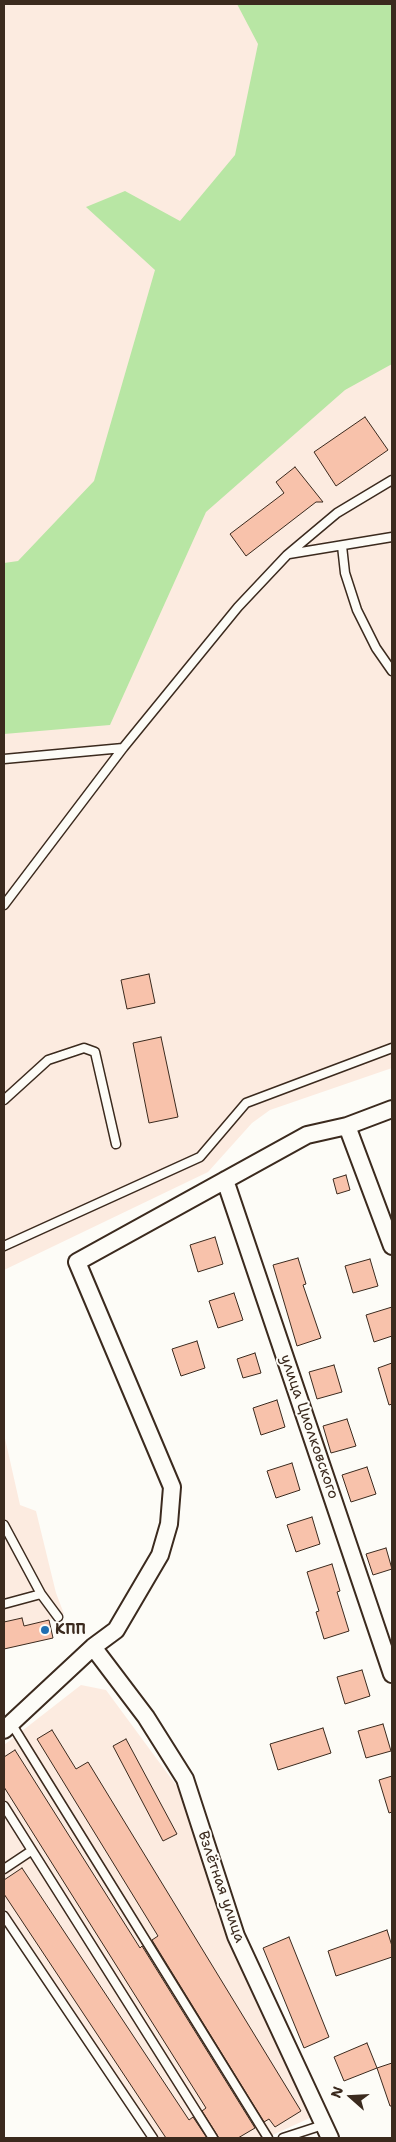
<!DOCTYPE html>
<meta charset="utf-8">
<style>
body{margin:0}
#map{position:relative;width:396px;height:2142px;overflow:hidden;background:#fdfcf7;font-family:"Shantell Sans",sans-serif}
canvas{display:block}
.frame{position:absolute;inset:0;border:5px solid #3b2a1e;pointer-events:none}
.north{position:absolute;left:326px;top:2072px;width:50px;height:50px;-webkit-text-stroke:4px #fdfcf7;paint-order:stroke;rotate:289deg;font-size:14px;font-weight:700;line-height:20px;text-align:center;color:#3b2a1e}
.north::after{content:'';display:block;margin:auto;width:18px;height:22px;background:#3b2a1e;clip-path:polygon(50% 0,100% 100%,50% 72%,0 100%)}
</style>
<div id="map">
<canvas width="396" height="2142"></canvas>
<div class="frame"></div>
<div class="north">N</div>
</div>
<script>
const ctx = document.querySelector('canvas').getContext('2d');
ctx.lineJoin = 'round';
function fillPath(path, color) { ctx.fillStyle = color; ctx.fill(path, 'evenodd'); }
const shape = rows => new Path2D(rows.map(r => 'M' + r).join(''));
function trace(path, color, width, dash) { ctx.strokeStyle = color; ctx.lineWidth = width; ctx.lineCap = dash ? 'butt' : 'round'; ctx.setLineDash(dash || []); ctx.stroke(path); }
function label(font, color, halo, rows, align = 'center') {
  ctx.font = font + ' "Shantell Sans",sans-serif'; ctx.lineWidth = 4; ctx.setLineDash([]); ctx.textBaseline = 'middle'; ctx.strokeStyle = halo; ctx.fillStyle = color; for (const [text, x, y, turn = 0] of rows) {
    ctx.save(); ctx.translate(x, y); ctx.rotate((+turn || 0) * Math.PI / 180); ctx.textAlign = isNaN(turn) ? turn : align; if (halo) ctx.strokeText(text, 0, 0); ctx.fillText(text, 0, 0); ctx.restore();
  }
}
const built = shape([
 [4,4,392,4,392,1068,270,1110,252,1123,208,1172,4,1270],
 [4,1434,20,1505,36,1511,56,1593,64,1614,49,1620,53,1638,4,1649],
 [81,1685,106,1690,179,1789,231,1941,312,2117,266,2138,158,2138,4,1907,4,1745]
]);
const green = shape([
 [237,4,392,4,392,364,345,390,206,512,110,725,4,734,4,563,18,561,94,481,155,270,86,207,125,191,180,221,235,155,258,44]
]);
const building = shape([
 [365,417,388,450,336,486,314,452,365,417],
 [295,467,323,502,316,502,246,556,230,534,284,493,276,482,295,467],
 [149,974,155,1003,127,1009,121,980,149,974],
 [161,1037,178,1117,149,1123,133,1043,161,1037],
 [346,1175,350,1190,337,1194,333,1179,346,1175],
 [215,1237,223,1264,198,1272,190,1245,215,1237],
 [298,1258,306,1284,303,1285,321,1338,297,1346,273,1265,298,1258],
 [370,1259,378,1286,353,1293,345,1266,370,1259],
 [234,1293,243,1320,218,1328,209,1301,234,1293],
 [392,1307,392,1336,374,1342,366,1315,392,1307],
 [197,1341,205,1368,181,1376,172,1349,197,1341],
 [255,1353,261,1373,243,1378,237,1359,255,1353],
 [392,1363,392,1404,389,1405,378,1368,392,1363],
 [334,1365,342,1392,317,1399,309,1372,334,1365],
 [277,1400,285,1427,261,1435,253,1408,277,1400],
 [347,1419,356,1446,331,1453,323,1426,347,1419],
 [292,1463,300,1490,276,1498,267,1471,292,1463],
 [367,1467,376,1494,351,1502,342,1475,367,1467],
 [312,1517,320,1544,296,1552,287,1525,312,1517],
 [386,1548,392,1569,373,1575,366,1554,386,1548],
 [332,1564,340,1591,337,1592,349,1631,324,1639,316,1612,319,1611,307,1572,332,1564],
 [22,1618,24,1626,49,1620,53,1638,4,1649,4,1622,22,1618],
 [362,1670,370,1696,345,1704,337,1677,362,1670],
 [383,1724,391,1751,366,1758,358,1731,383,1724],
 [323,1728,331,1753,278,1770,270,1744,323,1728],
 [52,1730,76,1769,88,1762,301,2111,275,2127,269,2119,264,2122,152,1940,158,1936,37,1739,52,1730],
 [126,1739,177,1834,163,1841,113,1746,126,1739],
 [15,1750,140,1948,142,1946,255,2128,238,2138,219,2138,202,2111,206,2108,4,1787,4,1757,15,1750],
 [392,1776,392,1812,389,1813,379,1780,392,1776],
 [22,1868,189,2120,193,2117,207,2138,166,2138,4,1894,4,1880,22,1868],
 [387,1930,392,1946,392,1957,336,1976,328,1951,387,1930],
 [289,1937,329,2037,304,2048,263,1948,289,1937],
 [367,2043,377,2068,344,2081,334,2057,367,2043],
 [392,2063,392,2106,390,2106,377,2068,392,2063]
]);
const service = shape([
 [342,546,345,573,357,610,376,648,392,671],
 [289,554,392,537],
 [4,759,123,748],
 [4,905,123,748,238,607,287,555,337,513,392,480],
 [4,1100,48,1060,84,1048,95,1052,116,1144],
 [4,1246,200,1157,246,1103,392,1048],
 [4,1525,41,1594,58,1617],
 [4,1604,41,1594],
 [11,1723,268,2138],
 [4,1806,213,2138],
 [4,1869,31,1851],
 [4,1916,153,2138],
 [283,2138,323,2125]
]);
const minor = shape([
 [347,1126,392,1246],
 [225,1180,392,1674],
 [93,1647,146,1717,185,1779,236,1936,330,2138],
 [4,1730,93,1647,116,1630,160,1555,169,1524,172,1487,77,1262,307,1135,347,1126,392,1109]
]);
const markers = [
 [45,1630,5,"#1f6fb2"]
];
const streetNames = [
 ["улица Циолковского",309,1427,71],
 ["Взлётная улица",221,1887,71]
];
const poiNames = [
 ["КПП",55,1630]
];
fillPath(built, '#fcebe0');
fillPath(green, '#b8e6a4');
fillPath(building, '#f8c2ab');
trace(building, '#3b2a1e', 1);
trace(service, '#3b2a1e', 11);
trace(minor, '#3b2a1e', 20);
trace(service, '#fdfcf7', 8);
trace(minor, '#fdfcf7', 16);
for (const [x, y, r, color] of markers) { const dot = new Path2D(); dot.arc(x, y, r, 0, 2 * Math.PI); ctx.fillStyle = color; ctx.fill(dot); trace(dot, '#fdfcf7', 2); }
label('15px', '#3b2a1e', '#fdfcf7', streetNames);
label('bold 15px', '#3b2a1e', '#fdfcf7', poiNames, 'left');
</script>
